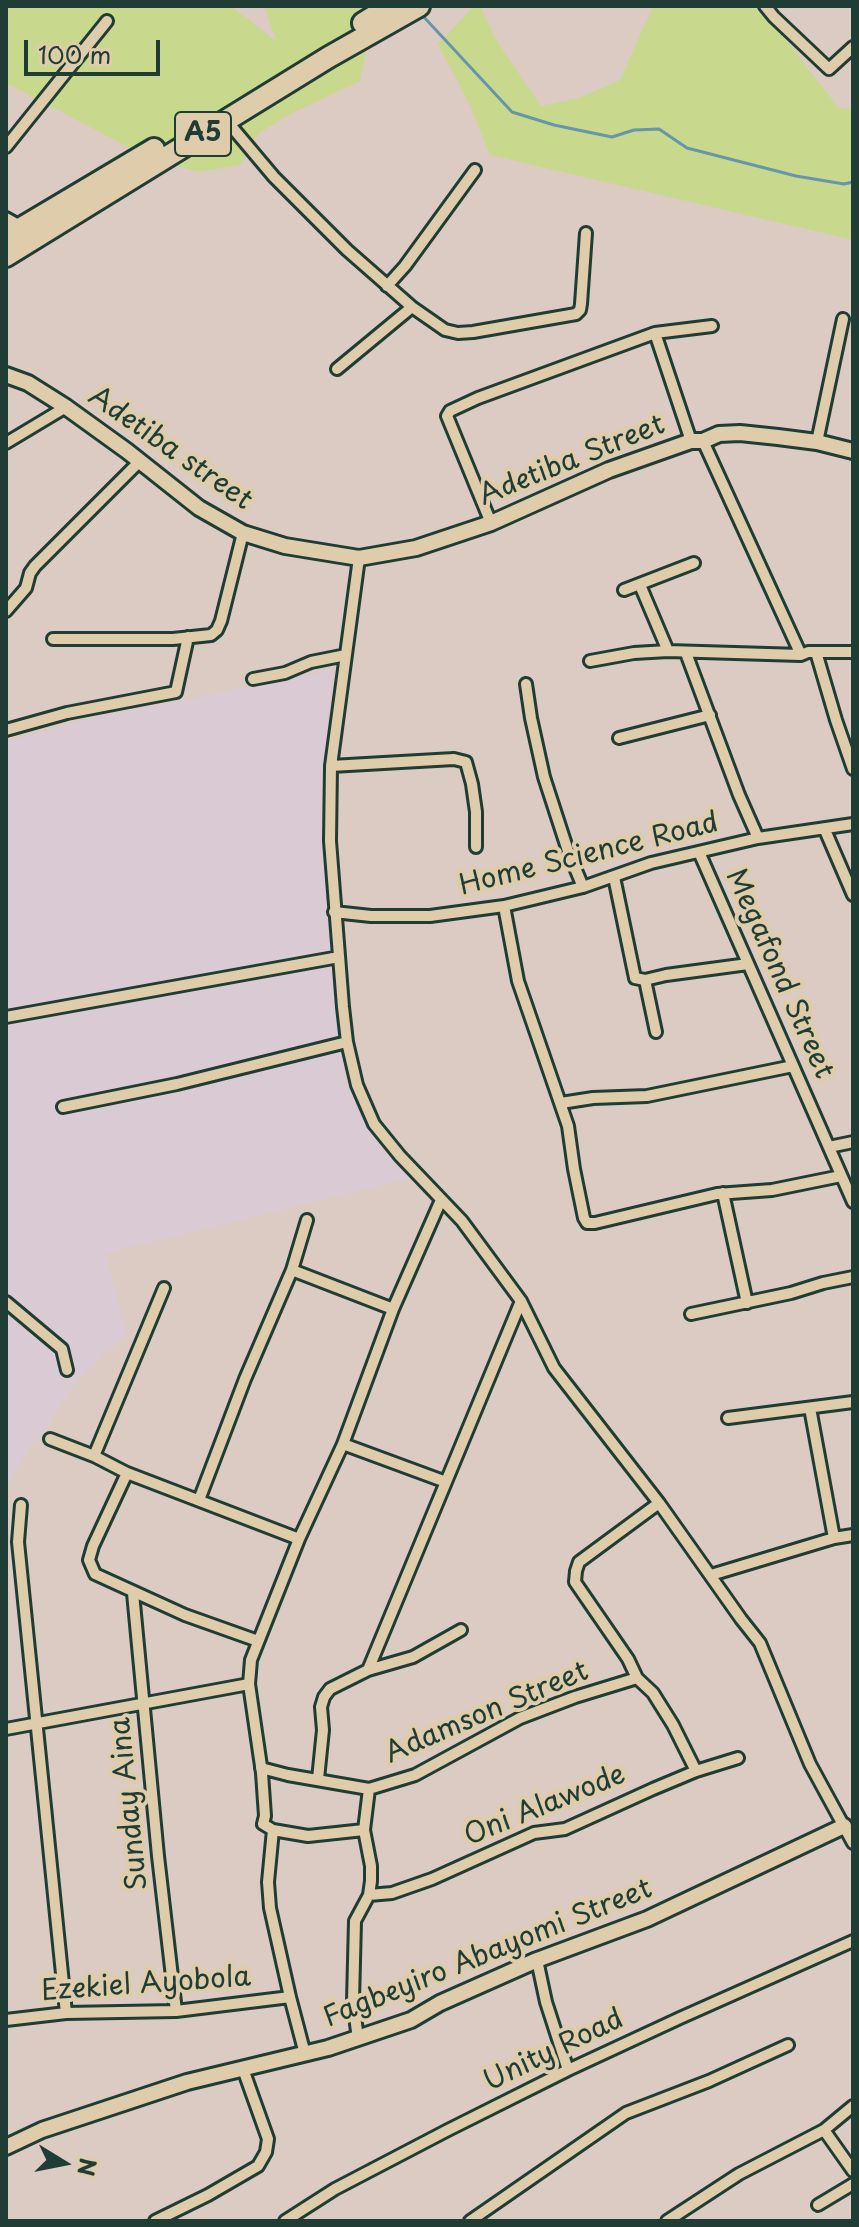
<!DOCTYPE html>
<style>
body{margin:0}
#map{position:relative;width:859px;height:2227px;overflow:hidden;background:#dbcbc2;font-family:"Playpen Sans",sans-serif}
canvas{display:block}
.frame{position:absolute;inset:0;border:8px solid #1f3d34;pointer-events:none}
.north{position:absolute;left:24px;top:2123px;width:80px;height:80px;-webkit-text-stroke:6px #deccaa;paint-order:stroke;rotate:100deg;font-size:22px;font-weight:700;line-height:32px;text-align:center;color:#1f3d34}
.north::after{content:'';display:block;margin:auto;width:28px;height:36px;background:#1f3d34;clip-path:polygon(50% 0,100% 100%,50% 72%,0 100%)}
.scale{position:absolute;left:24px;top:40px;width:136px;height:36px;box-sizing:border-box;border:4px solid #1f3d34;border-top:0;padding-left:10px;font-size:24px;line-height:28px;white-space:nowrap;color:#1f3d34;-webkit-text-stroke:6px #deccaa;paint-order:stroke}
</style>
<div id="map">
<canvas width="859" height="2227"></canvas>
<div class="frame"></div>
<div class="north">N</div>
<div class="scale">100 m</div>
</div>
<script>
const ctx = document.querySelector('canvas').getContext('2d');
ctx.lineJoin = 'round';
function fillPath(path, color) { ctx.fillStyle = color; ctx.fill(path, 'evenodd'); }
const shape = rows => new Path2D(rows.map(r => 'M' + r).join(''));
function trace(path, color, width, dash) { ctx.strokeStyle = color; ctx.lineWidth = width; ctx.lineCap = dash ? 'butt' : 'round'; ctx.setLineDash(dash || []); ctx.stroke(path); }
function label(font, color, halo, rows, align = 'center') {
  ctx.font = font + ' "Playpen Sans",sans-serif'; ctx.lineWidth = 8; ctx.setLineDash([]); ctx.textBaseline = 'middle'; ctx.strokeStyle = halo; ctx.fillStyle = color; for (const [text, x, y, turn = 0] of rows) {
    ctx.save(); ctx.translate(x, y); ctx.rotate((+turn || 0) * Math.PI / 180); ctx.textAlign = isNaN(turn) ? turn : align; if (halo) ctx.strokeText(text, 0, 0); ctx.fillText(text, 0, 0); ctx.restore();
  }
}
const built = shape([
 [333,670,321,804,334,977,346,1083,362,1118,384,1152,413,1178,106,1253,126,1335,79,1379,6,1484,6,742,87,719]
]);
const green = shape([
 [6,6,231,6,276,41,264,6,375,6,360,81,292,113,259,133,240,165,199,172,153,160,6,83],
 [474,6,480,6,498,43,541,106,579,98,620,80,653,6,748,6,765,13,838,107,853,110,853,240,490,155,467,99,438,44]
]);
const stream = shape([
 [422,15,512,112,554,125,612,137,634,130,659,129,687,148,796,176,844,184,853,182]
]);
const street = shape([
 [765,6,774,17,829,69,853,47],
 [226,120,274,177,347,250,412,307,445,330,458,333,473,332,576,314,580,310,581,304,586,233],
 [6,147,107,21],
 [6,218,22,227],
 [387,286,405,266,475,170],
 [655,333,691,441],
 [337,369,412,307],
 [703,441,801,655],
 [817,442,843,319],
 [6,443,66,407],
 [491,523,447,416,450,411,478,398,655,333,712,326],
 [359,558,331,766,330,841,343,1007,347,1042,357,1085,374,1124,400,1156,462,1221,521,1301,554,1368,659,1503,741,1619,760,1643,810,1764,853,1843],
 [640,585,668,651],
 [624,590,694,563],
 [6,611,26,588,30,573,35,566,140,461],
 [53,639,173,639,211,635,217,630,221,621,243,533],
 [816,652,836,720,853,769],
 [686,653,739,795,758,838],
 [590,661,634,653,668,651,801,655,808,652,853,652],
 [253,679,285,673,311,662,346,655],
 [526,684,531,718,544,777,568,851,583,887],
 [6,730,67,713,176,692,188,637],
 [619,738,710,715],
 [331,766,454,759,466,762,472,784,476,812,476,847],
 [825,830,853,895],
 [699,852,853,1202],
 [614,877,635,978,645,980,666,975,748,964],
 [504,906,518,981,568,1126,574,1169,584,1218,587,1223,595,1223,717,1194,772,1190,841,1176],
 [334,912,371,916,430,916,504,906,583,887,651,863,758,838,853,824],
 [645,980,656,1032],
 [6,1017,339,957],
 [561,1103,593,1098,647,1096,793,1066],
 [63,1107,177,1084,347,1042],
 [829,1147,853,1142],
 [723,1193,747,1303],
 [292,1270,393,1309],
 [6,1302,62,1349,67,1370],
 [691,1314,791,1293,823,1283,853,1277],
 [810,1408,834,1538],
 [728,1418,853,1402],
 [50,1439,94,1456,127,1473,299,1539],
 [343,1444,446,1482],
 [94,1456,164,1288],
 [127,1473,93,1546,89,1560,95,1574,185,1615,258,1641],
 [199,1500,245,1379,292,1270,307,1220],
 [659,1503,579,1562,576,1571,575,1582,628,1659,637,1678,653,1693,673,1725,696,1771],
 [21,1505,18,1542,66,2013],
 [711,1575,834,1538,853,1535],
 [133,1593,158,1856,176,2011],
 [368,1670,521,1301],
 [6,1729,249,1684],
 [261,1768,288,1775,369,1789,415,1775,520,1718,575,1697,637,1678],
 [318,1779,323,1730,321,1707,324,1697,330,1689,368,1670,413,1657,461,1630],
 [273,1830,268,1882,270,1908,290,1997,305,2054],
 [364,1830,308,1836,273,1830,263,1824,265,1816,262,1773,249,1684,251,1660,299,1539,343,1444,393,1309,441,1200],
 [369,1895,392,1893,432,1879,534,1833,565,1829,653,1789,696,1771,738,1758],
 [537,1960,546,2002,568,2070],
 [6,2020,66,2013,176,2011,290,1997],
 [358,2039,353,2001,355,1921,369,1895,371,1881,371,1866,364,1830,369,1789],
 [824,2130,853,2171],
 [818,2205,853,2184],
 [155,2221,208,2195,258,2166,266,2152,268,2139,243,2069],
 [285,2221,335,2189,448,2130,568,2070,680,2018,853,1941],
 [470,2221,626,2113,709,2081,788,2045],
 [667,2221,739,2174,824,2130,853,2106]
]);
const secondary = shape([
 [6,375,28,383,66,407,127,451,199,508,243,533,285,546,359,558,416,548,491,523,609,470,691,441,703,441,719,434,740,433,778,437,817,442,853,451],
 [6,2147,42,2130,187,2082,328,2048,411,2020,440,2003,537,1960,647,1919,844,1826]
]);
const highway = shape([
 [363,23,391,6],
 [6,237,154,149],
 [6,256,329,57,419,6]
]);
const shields = [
 [203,134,56]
];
const shieldNames = [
 ["A5",203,134]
];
const streetNames = [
 ["Adetiba street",170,449,35],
 ["Adetiba Street",572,461,-22],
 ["Home Science Road",589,855,-14],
 ["Megafond Street",779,974,66],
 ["Adamson Street",487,1713,-23],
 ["Sunday Aina",130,1804,-96],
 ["Oni Alawode",545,1806,-22],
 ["Fagbeyiro Abayomi Street",488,1954,-22],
 ["Ezekiel Ayobola",146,1985,-4],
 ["Unity Road",554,2051,-26]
];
fillPath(built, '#d9cad3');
fillPath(green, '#c8d98d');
trace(stream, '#6795a9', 3);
trace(street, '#1f3d34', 16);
trace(secondary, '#1f3d34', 20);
trace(highway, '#1f3d34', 26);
trace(street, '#deccaa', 10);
trace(secondary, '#deccaa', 14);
trace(highway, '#deccaa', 20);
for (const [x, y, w] of shields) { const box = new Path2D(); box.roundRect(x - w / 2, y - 22, w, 44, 6); ctx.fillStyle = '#deccaa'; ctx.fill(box); trace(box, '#1f3d34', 2); }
label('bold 26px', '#1f3d34', null, shieldNames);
label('28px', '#1f3d34', '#deccaa', streetNames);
</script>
